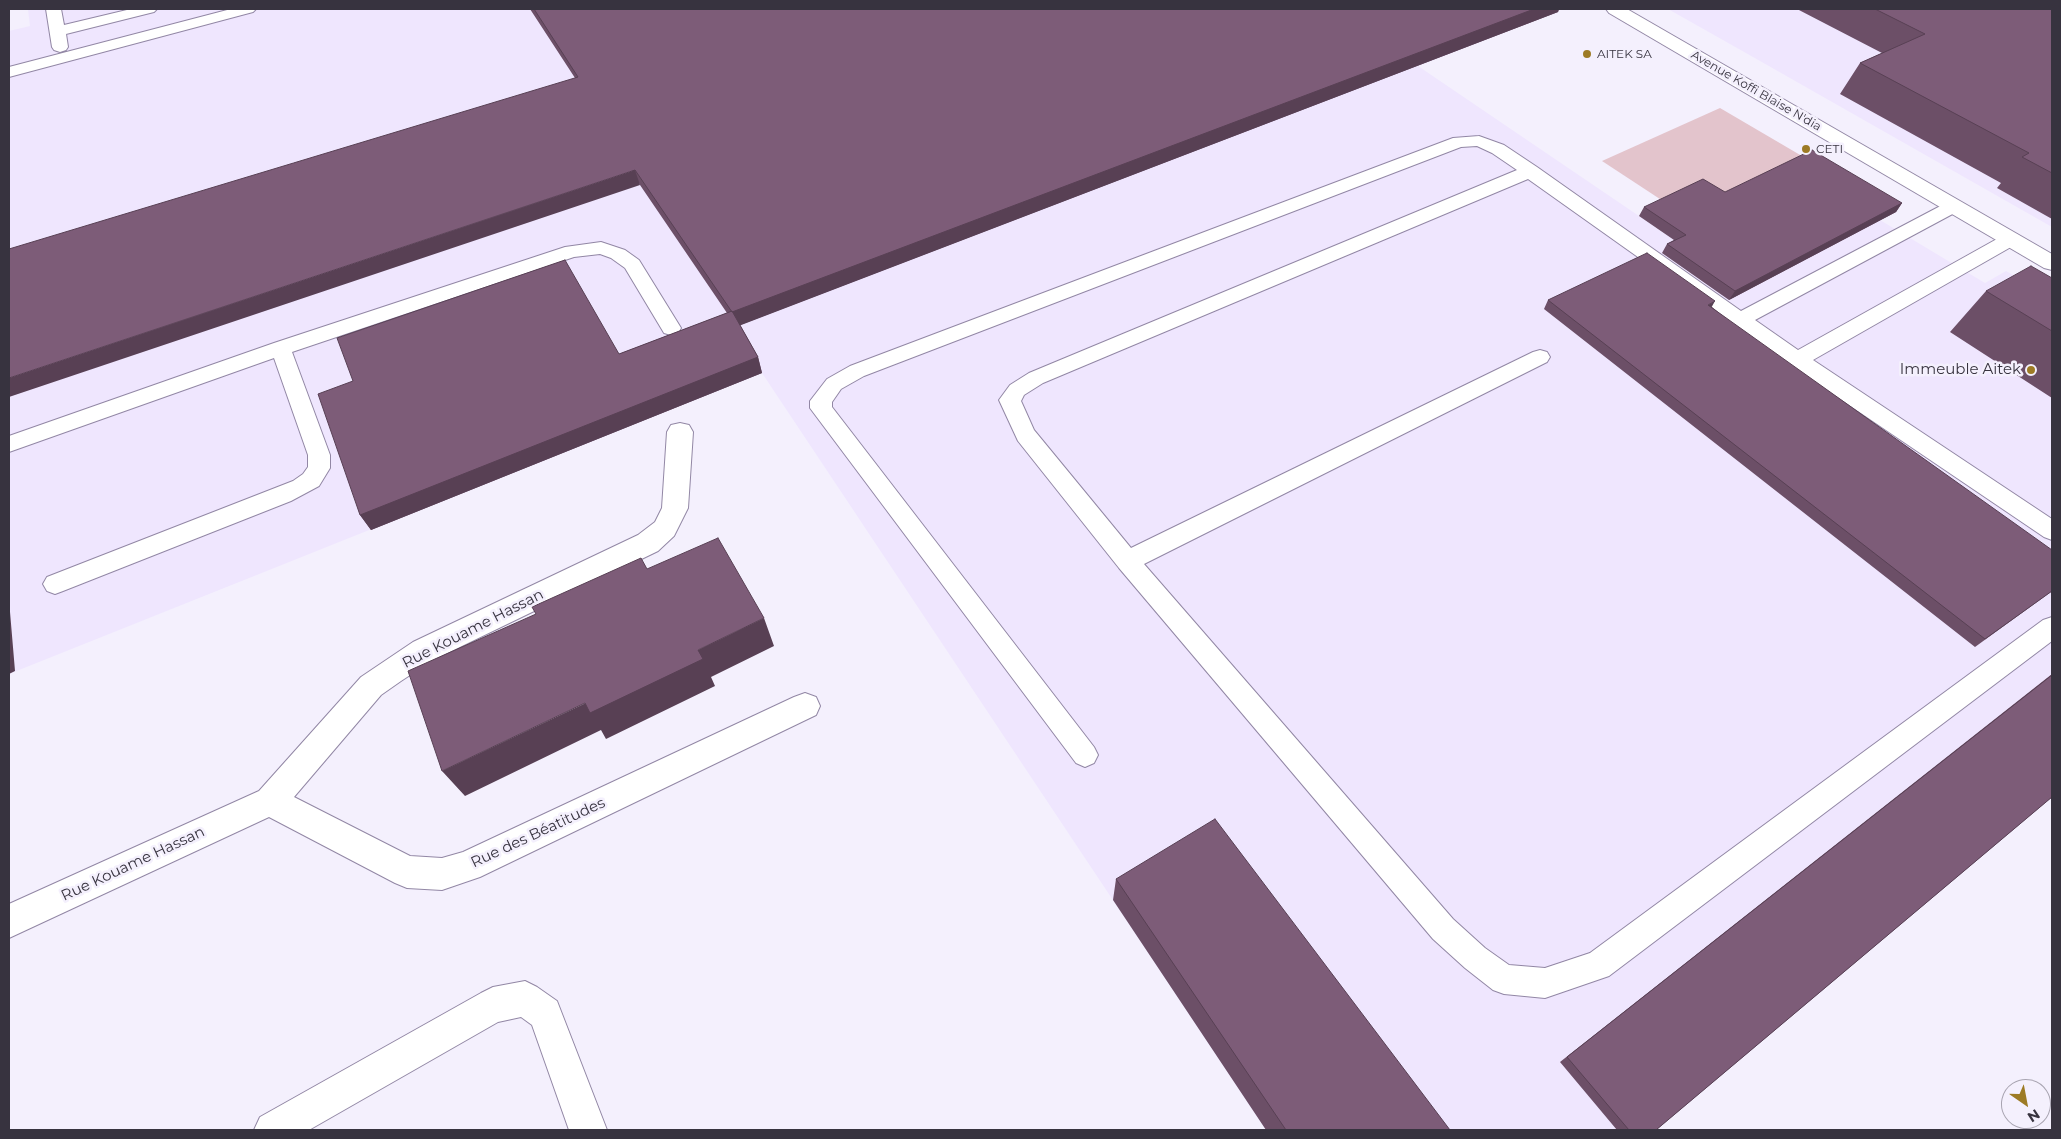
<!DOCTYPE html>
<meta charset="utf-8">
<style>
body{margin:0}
#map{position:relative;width:2061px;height:1139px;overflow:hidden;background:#f4f0fd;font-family:Montserrat,sans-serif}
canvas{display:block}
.frame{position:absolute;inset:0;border:10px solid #37333f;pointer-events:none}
.north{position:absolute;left:2001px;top:1079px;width:50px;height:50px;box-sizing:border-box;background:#f4f0fd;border:1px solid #a8a4b1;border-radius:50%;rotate:147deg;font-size:14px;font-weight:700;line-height:20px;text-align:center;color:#37333f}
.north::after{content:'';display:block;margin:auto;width:18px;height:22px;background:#9d7b25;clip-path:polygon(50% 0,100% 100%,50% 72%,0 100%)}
</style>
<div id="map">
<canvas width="2061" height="1139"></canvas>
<div class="frame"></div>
<div class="north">N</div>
</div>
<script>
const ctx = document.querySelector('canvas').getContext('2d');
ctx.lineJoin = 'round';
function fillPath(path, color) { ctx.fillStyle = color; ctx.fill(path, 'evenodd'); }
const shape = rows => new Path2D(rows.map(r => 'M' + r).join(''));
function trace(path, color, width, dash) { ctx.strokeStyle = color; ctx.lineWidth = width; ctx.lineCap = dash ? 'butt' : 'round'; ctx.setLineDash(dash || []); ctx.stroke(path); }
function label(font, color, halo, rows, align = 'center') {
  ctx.font = font + ' Montserrat,sans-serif'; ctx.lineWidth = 5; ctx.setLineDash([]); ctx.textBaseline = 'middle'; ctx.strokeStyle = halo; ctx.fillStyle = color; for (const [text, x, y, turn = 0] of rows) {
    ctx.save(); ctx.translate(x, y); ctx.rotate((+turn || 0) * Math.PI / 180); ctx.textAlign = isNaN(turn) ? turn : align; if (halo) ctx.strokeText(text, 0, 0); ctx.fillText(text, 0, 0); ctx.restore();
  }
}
const built = shape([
 [28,9,1551,9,1557,12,1418,66,1748,290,1880,220,1985,283,2006,271,2052,298,2052,795,1651,1130,1266,1130,762,373,9,674,9,31,30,26],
 [1668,9,2052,9,2052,227,1753,57]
]);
const green = shape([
 [1720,108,1807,159,1814,213,1666,203,1602,161]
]);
const service = shape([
 [46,9,61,9,64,25,131,9,157,9,154,12,66,34,68,47,66,50,60,52,54,50,52,47,46,9],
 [231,9,256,9,253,12,9,77,9,67,231,9],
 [1479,136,1504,145,1537,167,1741,311,1948,202,1954,200,1960,202,1963,206,1960,210,1755,320,1798,350,2004,235,2011,233,2018,235,2020,239,2018,243,1813,360,2052,519,2052,540,2044,537,1790,365,1528,179,1043,383,1024,395,1021,401,1034,430,1131,548,1533,352,1540,350,1547,352,1550,357,1547,362,1144,564,1453,919,1485,948,1509,965,1545,968,1590,953,2043,620,2052,617,2052,641,1609,976,1545,998,1504,994,1493,990,1465,968,1433,939,1119,568,1018,441,999,400,1010,385,1029,373,1517,170,1492,153,1477,146,1461,147,864,376,841,389,832,402,832,407,1094,747,1098,755,1094,763,1085,767,1076,763,810,408,810,401,827,379,850,366,1453,138,1479,136],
 [601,242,625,250,639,260,681,328,678,333,671,335,664,333,625,268,611,258,600,254,574,257,292,352,330,455,330,468,319,486,291,501,63,591,55,594,47,591,43,584,47,577,293,481,303,474,308,467,308,455,274,358,9,452,9,436,274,343,565,247,601,242]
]);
const minor = shape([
 [680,423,689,425,693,432,688,508,674,536,658,551,433,660,401,681,381,695,294,797,410,856,442,858,463,852,794,697,805,693,816,697,820,706,816,715,480,877,442,890,407,888,395,883,269,817,9,938,9,904,259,791,361,677,413,642,638,535,655,522,662,508,667,432,671,425,680,423],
 [525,981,537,987,557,1001,607,1130,569,1130,532,1025,521,1017,498,1022,309,1130,254,1130,260,1117,481,993,493,987,525,981]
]);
const tertiary = shape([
 [1606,9,1627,9,2052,254,2052,270,2044,268,1609,13,1606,9]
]);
const wall = shape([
 [530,9,1559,9,1558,12,740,325,758,357,762,373,371,530,360,515,619,354,727,313,640,185,575,78],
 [1797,9,2052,9,2052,219,1997,188,2001,183,1840,94,1860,63,1882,53],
 [1725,192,1902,203,1896,212,1729,300,1662,253,1667,244,1674,240,1639,216,1644,207],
 [2052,278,2052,398,1950,332,1986,291],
 [1548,300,1712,307,2052,591,1975,647,1544,309],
 [2052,674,2052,797,1656,1130,1617,1130,1560,1062],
 [1116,879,1450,1130,1266,1130,1113,900]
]);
const shadedWall = shape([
 [1534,9,1559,9,1558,12,736,327,732,312],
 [635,170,640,185,9,397,9,378],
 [1902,203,1896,212,1729,300,1735,291],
 [1715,301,1710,310,1708,305],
 [758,357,762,373,371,530,360,515],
 [9,600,15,671,9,674],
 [764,618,774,646,711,677,715,686,606,739,601,730,465,796,442,771,698,650]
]);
const building = shape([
 [534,9,1534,9,732,312,635,170,9,378,9,249,578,77,534,9],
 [1875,9,2052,9,2052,173,2022,157,2029,153,1860,63,1925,34,1875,9],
 [1812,150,1902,203,1735,291,1667,244,1686,235,1644,207,1703,179,1725,192,1812,150],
 [1647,253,1715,301,1708,305,2052,550,2052,591,1985,639,1548,300,1647,253],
 [565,260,619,354,732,311,758,357,360,515,318,394,353,381,337,338,565,260],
 [2031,266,2052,278,2052,331,1986,291,2031,266],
 [718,538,764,618,698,650,703,659,590,713,585,703,442,771,408,671,536,614,532,607,641,558,647,569,718,538],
 [2052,675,2052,797,1656,1130,1629,1130,1567,1057,2052,675],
 [1215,819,1450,1130,1286,1130,1116,879,1215,819]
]);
const markers = [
 [1587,54,5,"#9d7b25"],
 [1806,149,5,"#9d7b25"],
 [2031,370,5,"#9d7b25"]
];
const farPoinames = [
 ["AITEK SA",1597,54],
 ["CETI",1816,149]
];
const farStreetnames = [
 ["Avenue Koffi Blaise N'dia",1756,91,30]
];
const poiNames = [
 ["Immeuble Aitek",2021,370]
];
const streetNames = [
 ["Rue Kouame Hassan",473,629,-27],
 ["Rue des Béatitudes",538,833,-25],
 ["Rue Kouame Hassan",133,864,-25]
];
fillPath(built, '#efe6fe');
fillPath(green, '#e3c4cc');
trace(service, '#9287a5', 2);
trace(minor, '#9287a5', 2);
trace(tertiary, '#9287a5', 2);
fillPath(service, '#fff');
fillPath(minor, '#fff');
fillPath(tertiary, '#fff');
fillPath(wall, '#6c4f67');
fillPath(shadedWall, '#584054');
fillPath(building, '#7d5c78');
trace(building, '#584054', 1);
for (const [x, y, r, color] of markers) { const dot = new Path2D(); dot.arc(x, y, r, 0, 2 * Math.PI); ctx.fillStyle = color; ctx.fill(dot); trace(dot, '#f4f0fd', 2); }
label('12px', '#37333f', '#f4f0fd', farPoinames, 'left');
label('12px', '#37333f', '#f4f0fd', farStreetnames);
label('15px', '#37333f', '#f4f0fd', poiNames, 'right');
label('15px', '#37333f', '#f4f0fd', streetNames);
</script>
